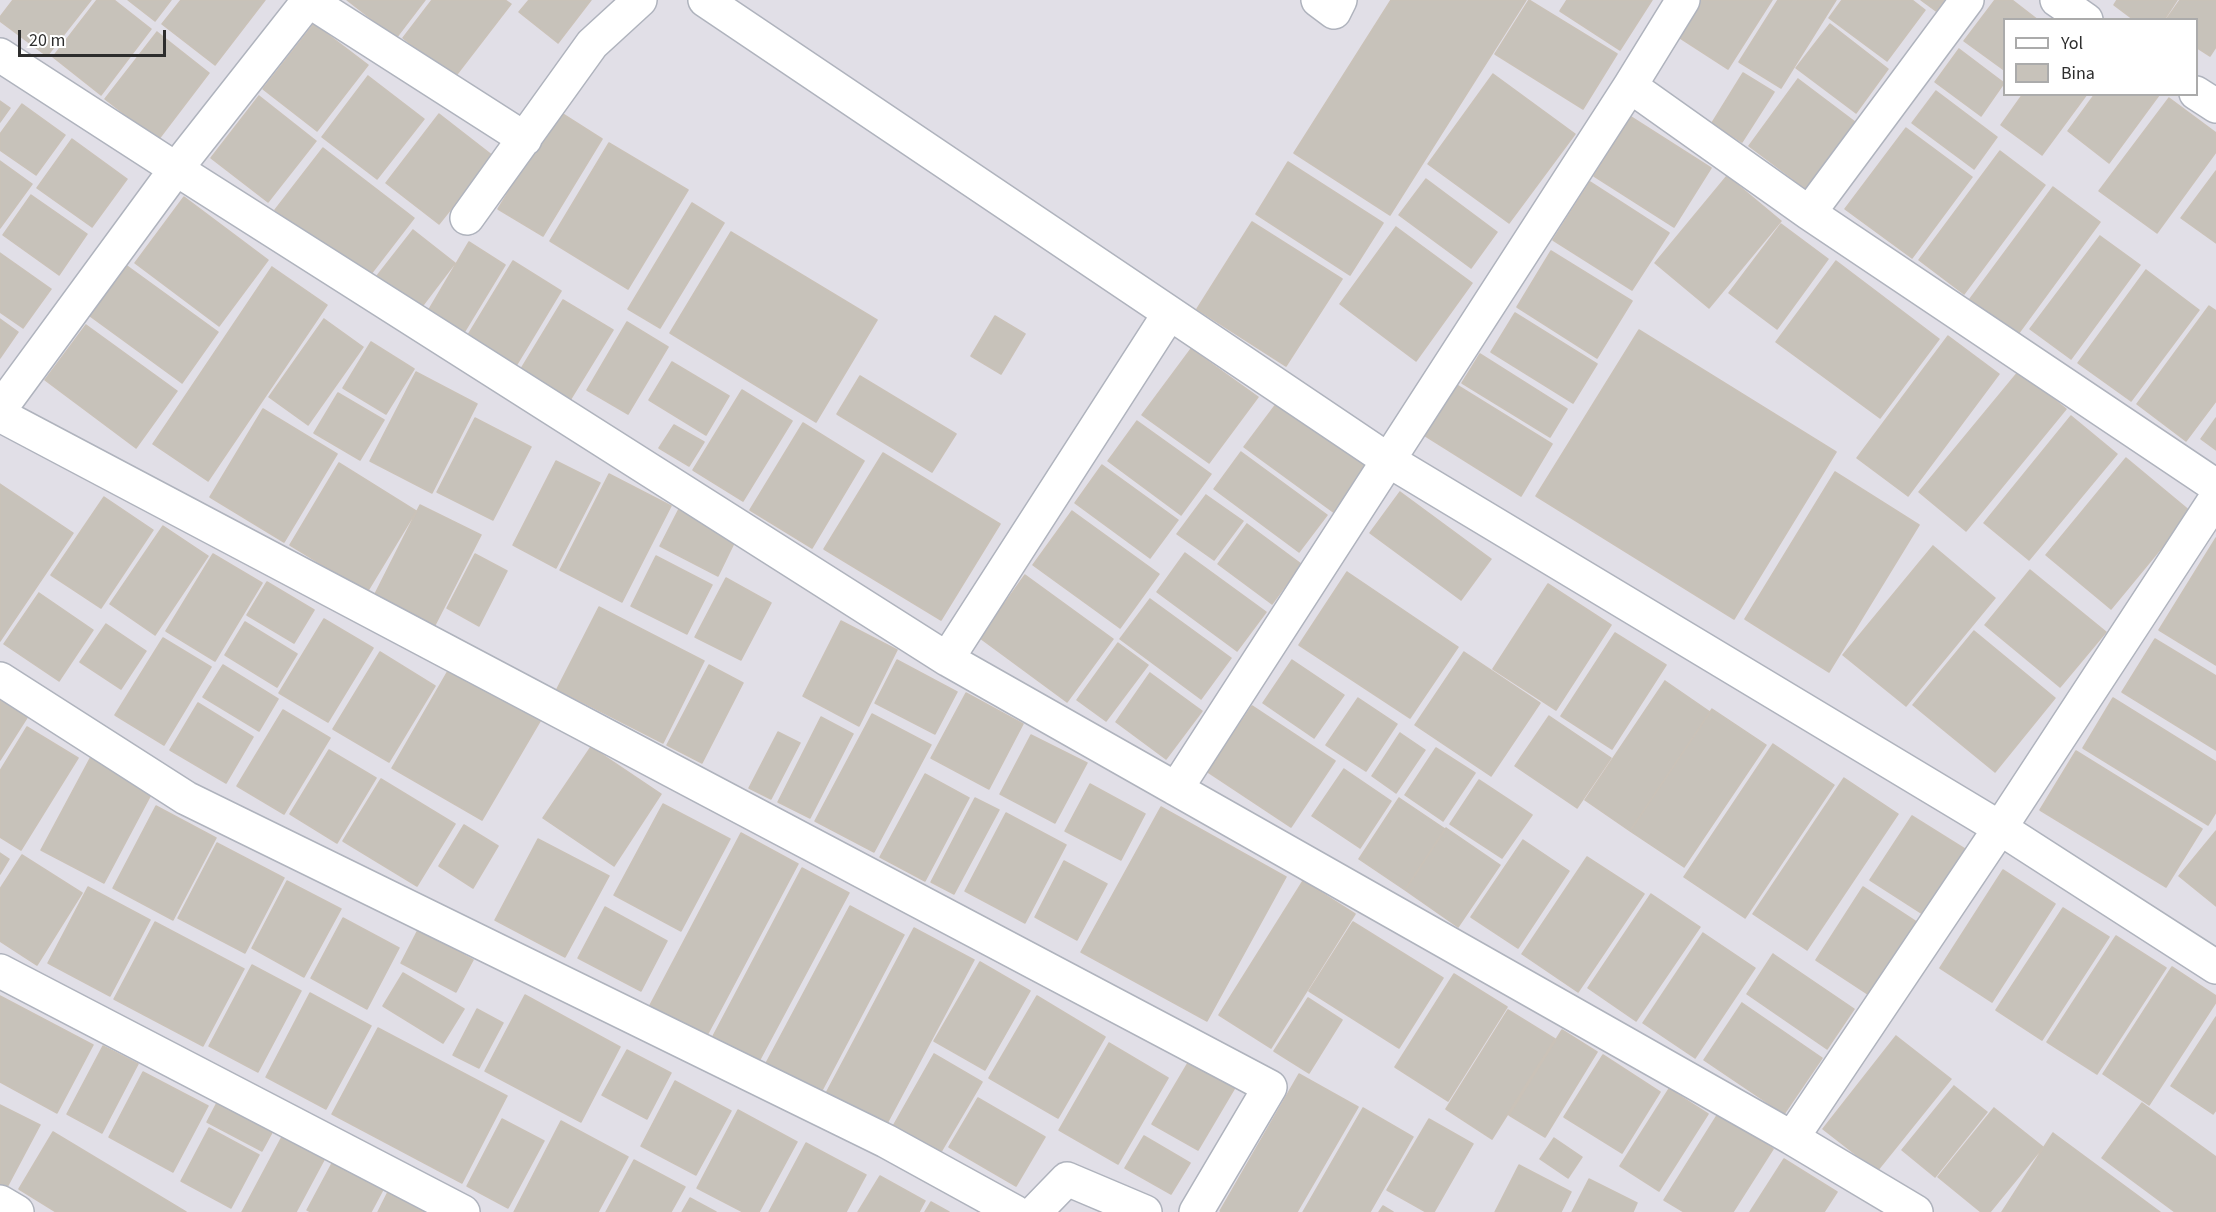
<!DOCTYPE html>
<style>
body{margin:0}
#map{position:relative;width:2216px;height:1212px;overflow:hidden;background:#eee6df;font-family:"Source Sans 3",sans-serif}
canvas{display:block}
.legend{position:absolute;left:2003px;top:18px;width:195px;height:78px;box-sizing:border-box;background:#fff;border:2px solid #ababab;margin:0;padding:8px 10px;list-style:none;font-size:18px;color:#2d2d2d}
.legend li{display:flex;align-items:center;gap:12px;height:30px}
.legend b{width:30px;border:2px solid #ababab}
.scale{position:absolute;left:18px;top:30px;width:148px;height:27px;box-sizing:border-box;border:3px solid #2d2d2d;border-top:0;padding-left:8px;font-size:18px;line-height:21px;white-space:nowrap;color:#2d2d2d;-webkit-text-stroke:4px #fff;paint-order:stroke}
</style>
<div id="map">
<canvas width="2216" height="1212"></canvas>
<ul class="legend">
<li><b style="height:8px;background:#fff"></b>Yol</li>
<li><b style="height:16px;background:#c7c2ba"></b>Bina</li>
</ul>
<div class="scale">20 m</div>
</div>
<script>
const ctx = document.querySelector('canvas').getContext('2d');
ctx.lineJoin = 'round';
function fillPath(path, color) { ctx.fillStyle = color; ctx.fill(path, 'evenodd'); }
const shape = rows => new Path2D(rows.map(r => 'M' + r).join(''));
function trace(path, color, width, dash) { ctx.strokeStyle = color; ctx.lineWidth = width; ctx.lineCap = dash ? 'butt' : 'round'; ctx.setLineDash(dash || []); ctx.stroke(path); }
const industrial = shape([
 [0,0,2216,0,2216,1212,0,1212],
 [2004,20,2196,20,2196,94,2004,94]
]);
const building = shape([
 [13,0,91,0,47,56,0,21,0,17,13,0],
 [97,0,114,0,151,29,101,95,53,57,97,0],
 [128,0,171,0,155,21,128,0],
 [181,0,265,0,215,65,162,24,181,0],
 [347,0,425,0,396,38,347,0],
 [432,0,505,0,511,4,454,78,403,38,432,0],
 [529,0,591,0,558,43,519,12,529,0],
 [1391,0,1526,0,1390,215,1294,153,1391,0],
 [1529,0,1617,54,1583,109,1495,54,1529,0],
 [1567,0,1652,0,1620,50,1560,11,1567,0],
 [1696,0,1772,0,1728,69,1674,34,1696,0],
 [1778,0,1836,0,1781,88,1739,62,1778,0],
 [1842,0,1912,0,1925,10,1887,61,1829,18,1842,0],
 [1921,0,1944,0,1936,11,1921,0],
 [1995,0,2012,0,2038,20,2004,20,2004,70,1964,41,1995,0],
 [2117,0,2177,0,2164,20,2134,20,2114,5,2117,0],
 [2180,0,2216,0,2216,47,2210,56,2196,47,2196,20,2166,20,2180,0],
 [314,24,368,65,317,131,263,89,314,24],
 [1830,24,1888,69,1856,113,1796,68,1830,24],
 [157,32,209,73,158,140,105,99,157,32],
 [1959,49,2004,83,1981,116,1935,82,1959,49],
 [1743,73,1774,92,1742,142,1712,123,1743,73],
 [1493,74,1575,134,1509,223,1428,164,1493,74],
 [368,76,424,119,377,179,322,137,368,76],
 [1798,79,1859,125,1809,191,1749,146,1798,79],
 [1936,91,1997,137,1974,169,1912,123,1936,91],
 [2023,94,2087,94,2042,155,2001,125,2023,94],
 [2095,94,2159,95,2109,163,2068,131,2095,94],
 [259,96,316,141,268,202,211,158,259,96],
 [2169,98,2216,133,2216,152,2157,233,2099,191,2169,98],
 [0,101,10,108,0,122,0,101],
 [22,104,65,135,36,175,0,150,0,134,22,104],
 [558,111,602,139,543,236,498,209,558,111],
 [439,114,493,156,439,224,386,183,439,114],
 [1631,117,1711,168,1674,227,1594,176,1631,117],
 [1906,128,1972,177,1912,258,1845,209,1906,128],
 [72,139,127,179,92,227,37,188,72,139],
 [609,143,688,190,628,289,550,241,609,143],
 [323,148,414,218,367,279,275,210,323,148],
 [2000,151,2045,185,1964,294,1919,260,2000,151],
 [0,161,32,184,0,228,0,161],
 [1288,162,1383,223,1350,275,1256,214,1288,162],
 [2216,171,2216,243,2181,218,2216,171],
 [1727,176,1781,221,1709,308,1655,263,1727,176],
 [1426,179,1497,232,1471,268,1399,215,1426,179],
 [1590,182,1669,233,1632,290,1553,240,1590,182],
 [2053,187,2100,222,2018,334,1970,299,2053,187],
 [31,195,87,234,59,275,3,235,31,195],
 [184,197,268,260,219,326,135,263,184,197],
 [692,203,724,223,660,328,628,309,692,203],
 [1252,222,1342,279,1286,366,1197,309,1252,222],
 [1781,224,1828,259,1777,329,1729,293,1781,224],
 [1396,227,1472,283,1416,361,1340,304,1396,227],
 [413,230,455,263,420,309,377,276,413,230],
 [731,232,877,320,816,422,670,333,731,232],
 [2100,236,2140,265,2071,359,2030,329,2100,236],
 [469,242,505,265,463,334,427,313,469,242],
 [1551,251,1632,301,1597,358,1517,307,1551,251],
 [0,253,51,289,23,328,0,312,0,253],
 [513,261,561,291,514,369,465,340,513,261],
 [1836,261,1939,339,1880,418,1776,342,1836,261],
 [127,266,218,332,182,383,90,316,127,266],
 [272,267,327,305,208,481,153,444,272,267],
 [2146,270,2199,310,2131,401,2078,363,2146,270],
 [563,300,613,330,567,405,518,374,563,300],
 [2209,306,2216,311,2216,401,2186,441,2137,404,2209,306],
 [1515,313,1597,364,1573,403,1491,352,1515,313],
 [995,316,1025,334,1001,374,971,356,995,316],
 [0,319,18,332,0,358,0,319],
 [324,319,363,347,308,425,269,397,324,319],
 [627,322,668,347,628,414,587,390,627,322],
 [86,325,177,391,136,448,45,380,86,325],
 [1639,330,1836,452,1734,619,1536,496,1639,330],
 [1948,336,1999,374,1908,496,1857,458,1948,336],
 [371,342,414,369,386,414,343,388,371,342],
 [1191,349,1258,397,1209,463,1142,415,1191,349],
 [1480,354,1567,409,1550,437,1462,383,1480,354],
 [672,362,729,396,706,435,649,400,672,362],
 [2019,371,2066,409,1966,531,1919,492,2019,371],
 [416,372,477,404,432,493,370,461,416,372],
 [860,376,956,434,932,472,837,414,860,376],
 [1455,384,1552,444,1521,496,1424,435,1455,384],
 [742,390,792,421,743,501,693,470,742,390],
 [338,393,384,420,360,460,314,433,338,393],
 [1280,399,1371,465,1336,514,1244,447,1280,399],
 [263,409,337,454,284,542,210,497,263,409],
 [2071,416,2117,454,2029,560,1984,523,2071,416],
 [475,418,531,447,493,520,437,492,475,418],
 [2216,418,2216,450,2201,439,2216,418],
 [1137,421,1211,474,1181,515,1108,461,1137,421],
 [803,423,864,461,812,548,750,510,803,423],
 [674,425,704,442,689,466,659,448,674,425],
 [1241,452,1327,515,1299,552,1214,489,1241,452],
 [883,453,1000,524,941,620,824,549,883,453],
 [2126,458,2191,512,2111,609,2046,555,2126,458],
 [556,461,600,483,556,568,513,545,556,461],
 [339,463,416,511,367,592,290,545,339,463],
 [1102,465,1178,520,1150,558,1075,503,1102,465],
 [1835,472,1919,525,1829,672,1745,619,1835,472],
 [609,474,671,506,622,602,560,570,609,474],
 [0,484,73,533,0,641,0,484],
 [1400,492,1491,559,1461,600,1370,533,1400,492],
 [1206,495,1243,521,1214,560,1177,534,1206,495],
 [104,497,153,530,101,608,51,575,104,497],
 [420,505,481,535,435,625,375,594,420,505],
 [679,509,736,539,718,576,660,546,679,509],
 [1072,511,1159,574,1120,628,1033,565,1072,511],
 [1247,524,1301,564,1272,604,1218,564,1247,524],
 [163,526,208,556,155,635,110,604,163,526],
 [2216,538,2216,665,2159,630,2216,538],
 [1933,546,1995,598,1906,706,1843,655,1933,546],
 [1185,553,1266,612,1237,651,1157,592,1185,553],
 [213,554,262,583,215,661,166,631,213,554],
 [475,554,507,571,479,626,447,608,475,554],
 [656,556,712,585,687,634,631,606,656,556],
 [2030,570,2106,632,2060,687,1985,625,2030,570],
 [1347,572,1458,647,1410,718,1299,645,1347,572],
 [1025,575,1113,639,1067,702,980,638,1025,575],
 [726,578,771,603,741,660,695,637,726,578],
 [267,582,314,610,294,643,247,615,267,582],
 [1548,584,1611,625,1556,710,1493,669,1548,584],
 [39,593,93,630,59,681,4,644,39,593],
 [1150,599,1231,658,1201,699,1120,639,1150,599],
 [599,607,704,661,663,743,557,689,599,607],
 [324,619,373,648,328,722,279,693,324,619],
 [841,621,897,650,859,726,803,696,841,621],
 [245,622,297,654,277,687,225,655,245,622],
 [106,624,146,651,121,689,80,662,106,624],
 [1974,631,2055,698,1995,772,1913,705,1974,631],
 [1615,633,1666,665,1612,749,1561,716,1615,633],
 [163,638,211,667,164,745,115,715,163,638],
 [2155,639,2216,676,2216,750,2122,692,2155,639],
 [1118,643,1148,665,1106,721,1077,700,1118,643],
 [380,652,435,686,389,762,333,729,380,652],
 [1464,652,1540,703,1491,776,1415,725,1464,652],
 [897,660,957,692,935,734,875,703,897,660],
 [1292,660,1344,695,1314,738,1263,703,1292,660],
 [452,664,543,716,482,820,392,768,452,664],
 [223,665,278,699,259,731,203,697,223,665],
 [709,665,743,683,702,763,667,745,709,665],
 [1150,673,1202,711,1166,759,1116,722,1150,673],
 [1665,681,1710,712,1630,831,1585,800,1665,681],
 [966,693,1023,724,989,789,931,758,966,693],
 [1358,698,1397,724,1366,771,1326,745,1358,698],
 [2113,698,2216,762,2216,812,2208,825,2083,748,2113,698],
 [0,699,28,716,0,760,0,699],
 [198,703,253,737,226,783,170,750,198,703],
 [1252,706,1335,761,1291,827,1208,772,1252,706],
 [1712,709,1766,745,1684,867,1630,831,1712,709],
 [283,710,330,738,284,814,237,786,283,710],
 [872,714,931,745,874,852,815,821,872,714],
 [1549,716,1611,758,1577,808,1515,766,1549,716],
 [821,717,853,734,810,818,778,802,821,717],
 [27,727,78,758,21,850,0,837,0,771,27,727],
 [778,732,800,743,771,799,749,788,778,732],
 [1400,733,1425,750,1396,793,1372,776,1400,733],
 [1031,735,1087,763,1055,823,1000,794,1031,735],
 [1773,744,1834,785,1745,918,1684,877,1773,744],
 [591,747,661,794,614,866,543,818,591,747],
 [1436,748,1475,773,1443,821,1405,795,1436,748],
 [329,750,376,778,337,843,290,814,329,750],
 [2076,751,2202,829,2166,887,2040,810,2076,751],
 [93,753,155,787,104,883,41,850,93,753],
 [1344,769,1391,801,1360,848,1312,816,1344,769],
 [925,774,969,798,925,881,880,857,925,774],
 [1844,778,1898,814,1807,950,1753,914,1844,778],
 [381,779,455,824,417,886,343,841,381,779],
 [1479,780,1532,815,1502,858,1450,824,1479,780],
 [1090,784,1145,814,1121,860,1065,831,1090,784],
 [975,798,999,810,954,894,931,882,975,798],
 [1399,798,1445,829,1405,890,1359,859,1399,798],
 [663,804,730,839,681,931,614,895,663,804],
 [156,806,216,838,173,920,113,888,156,806],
 [1161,807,1286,877,1207,1021,1081,952,1161,807],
 [1006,813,1066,845,1025,923,965,891,1006,813],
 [1912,816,1968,851,1926,916,1870,880,1912,816],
 [464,825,498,846,473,888,439,866,464,825],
 [1446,828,1500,865,1458,927,1405,890,1446,828],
 [2216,831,2216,906,2179,876,2216,831],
 [741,833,798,864,705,1039,648,1009,741,833],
 [538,839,609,876,565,957,495,920,538,839],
 [1523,840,1569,871,1518,948,1471,917,1523,840],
 [217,843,284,878,245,953,178,918,217,843],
 [0,853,9,859,0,874,0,853],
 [22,855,82,893,37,965,0,941,0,889,22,855],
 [1587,857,1644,894,1578,992,1522,954,1587,857],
 [1064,861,1107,884,1077,940,1035,917,1064,861],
 [802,868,849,893,757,1065,711,1040,802,868],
 [2003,870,2055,904,1992,1002,1940,968,2003,870],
 [287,881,341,909,304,977,252,948,287,881],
 [1303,881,1355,914,1271,1048,1219,1015,1303,881],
 [88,887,150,920,110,996,48,963,88,887],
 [1863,887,1921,925,1874,998,1816,960,1863,887],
 [1651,894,1700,927,1636,1021,1588,988,1651,894],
 [850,906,904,935,819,1096,764,1067,850,906],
 [605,907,667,941,641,991,578,958,605,907],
 [2063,908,2109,937,2042,1040,1996,1010,2063,908],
 [343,918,399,948,367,1009,311,978,343,918],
 [155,922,244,969,203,1046,114,999,155,922],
 [1353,922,1443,978,1399,1048,1309,991,1353,922],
 [914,928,974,960,884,1129,824,1097,914,928],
 [418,930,473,960,456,992,401,963,418,930],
 [1703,933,1755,968,1695,1058,1643,1023,1703,933],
 [2116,936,2166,968,2097,1074,2047,1042,2116,936],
 [1773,954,1854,1009,1827,1049,1747,994,1773,954],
 [980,962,1030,991,985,1070,934,1041,980,962],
 [252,965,301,991,258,1072,209,1046,252,965],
 [2172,967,2216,996,2216,1002,2149,1105,2103,1074,2172,967],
 [403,973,464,1009,443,1043,383,1006,403,973],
 [1454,974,1507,1007,1448,1101,1395,1067,1454,974],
 [310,993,371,1026,326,1109,266,1077,310,993],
 [525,995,620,1047,581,1122,485,1071,525,995],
 [0,996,93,1045,57,1113,0,1082,0,996],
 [1037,996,1105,1037,1058,1118,989,1078,1037,996],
 [1308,998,1342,1020,1309,1073,1274,1051,1308,998],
 [1742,1003,1822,1058,1784,1114,1704,1060,1742,1003],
 [477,1009,503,1023,479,1068,453,1055,477,1009],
 [1508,1010,1555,1039,1492,1139,1446,1109,1508,1010],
 [2216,1017,2216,1110,2213,1114,2171,1086,2216,1017],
 [378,1028,507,1096,462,1183,332,1114,378,1028],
 [1562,1030,1597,1052,1545,1137,1509,1115,1562,1030],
 [1896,1036,1951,1079,1877,1171,1823,1129,1896,1036],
 [1109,1043,1168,1078,1118,1164,1059,1130,1109,1043],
 [103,1046,138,1064,102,1133,67,1114,103,1046],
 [627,1050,671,1073,647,1119,602,1095,627,1050],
 [934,1054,982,1082,939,1155,892,1128,934,1054],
 [1603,1055,1660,1092,1622,1153,1564,1117,1603,1055],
 [1191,1058,1237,1084,1198,1150,1152,1124,1191,1058],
 [143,1072,208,1106,173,1172,109,1137,143,1072],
 [1299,1074,1358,1107,1297,1212,1222,1212,1220,1211,1299,1074],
 [675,1081,731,1111,696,1175,641,1146,675,1081],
 [1954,1086,1987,1112,1935,1177,1902,1150,1954,1086],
 [1669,1089,1708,1114,1659,1191,1620,1166,1669,1089],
 [220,1097,275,1127,262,1151,207,1122,220,1097],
 [978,1098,1045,1137,1016,1186,949,1147,978,1098],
 [2142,1103,2216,1157,2216,1212,2175,1212,2102,1158,2142,1103],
 [0,1105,40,1125,6,1189,0,1185,0,1105],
 [1363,1108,1413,1137,1370,1212,1303,1212,1363,1108],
 [1994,1108,2043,1147,1990,1212,1981,1212,1938,1177,1994,1108],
 [738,1110,797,1142,759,1212,743,1212,697,1188,738,1110],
 [1718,1114,1773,1149,1733,1212,1684,1212,1664,1200,1718,1114],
 [502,1119,544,1141,508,1208,467,1186,502,1119],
 [1429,1119,1473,1144,1434,1212,1426,1212,1387,1190,1429,1119],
 [561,1121,628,1157,598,1212,514,1212,561,1121],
 [209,1128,259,1155,231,1208,181,1181,209,1128],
 [53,1132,186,1212,56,1212,19,1189,53,1132],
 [2053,1133,2160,1212,2002,1212,2053,1133],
 [283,1135,325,1158,296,1212,242,1212,283,1135],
 [1144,1136,1190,1163,1171,1194,1125,1168,1144,1136],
 [1554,1138,1582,1157,1568,1178,1540,1159,1554,1138],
 [806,1143,866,1175,846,1212,769,1212,806,1143],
 [336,1156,386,1184,371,1212,311,1212,307,1210,336,1156],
 [1784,1159,1837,1192,1824,1212,1750,1212,1784,1159],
 [634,1160,685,1187,671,1212,606,1212,634,1160],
 [1519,1165,1571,1192,1561,1212,1495,1212,1519,1165],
 [880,1176,925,1201,919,1212,858,1212,880,1176],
 [1589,1179,1637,1203,1633,1212,1572,1212,1589,1179],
 [389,1190,430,1212,378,1212,389,1190],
 [690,1198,716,1212,682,1212,690,1198],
 [931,1202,949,1212,925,1212,931,1202],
 [1383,1206,1393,1212,1379,1212,1383,1206]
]);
const street = shape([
 [308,0,525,139],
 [705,0,1388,460,2000,828,2216,967],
 [1318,0,1334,12,1340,0],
 [2057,0,2086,20],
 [0,55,176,169,947,659,1792,1138,1916,1212],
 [1630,86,1809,213,2216,486],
 [2196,93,2216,106],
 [1809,213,1967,0],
 [467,218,592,44,640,0],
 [0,409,176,169,309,0],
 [0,415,1270,1087,1196,1212],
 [947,659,1169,314],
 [0,679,186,798,886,1141,1015,1212],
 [1176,789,1630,86,1683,0],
 [0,971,463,1212],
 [1792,1138,2000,828,2216,498],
 [0,1202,17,1212],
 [1035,1212,1067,1179,1145,1212]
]);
fillPath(industrial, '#e1dfe7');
fillPath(building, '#c7c2ba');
trace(building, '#cac2b8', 1.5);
trace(street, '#afb3bd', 36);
trace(street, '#fff', 33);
</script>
